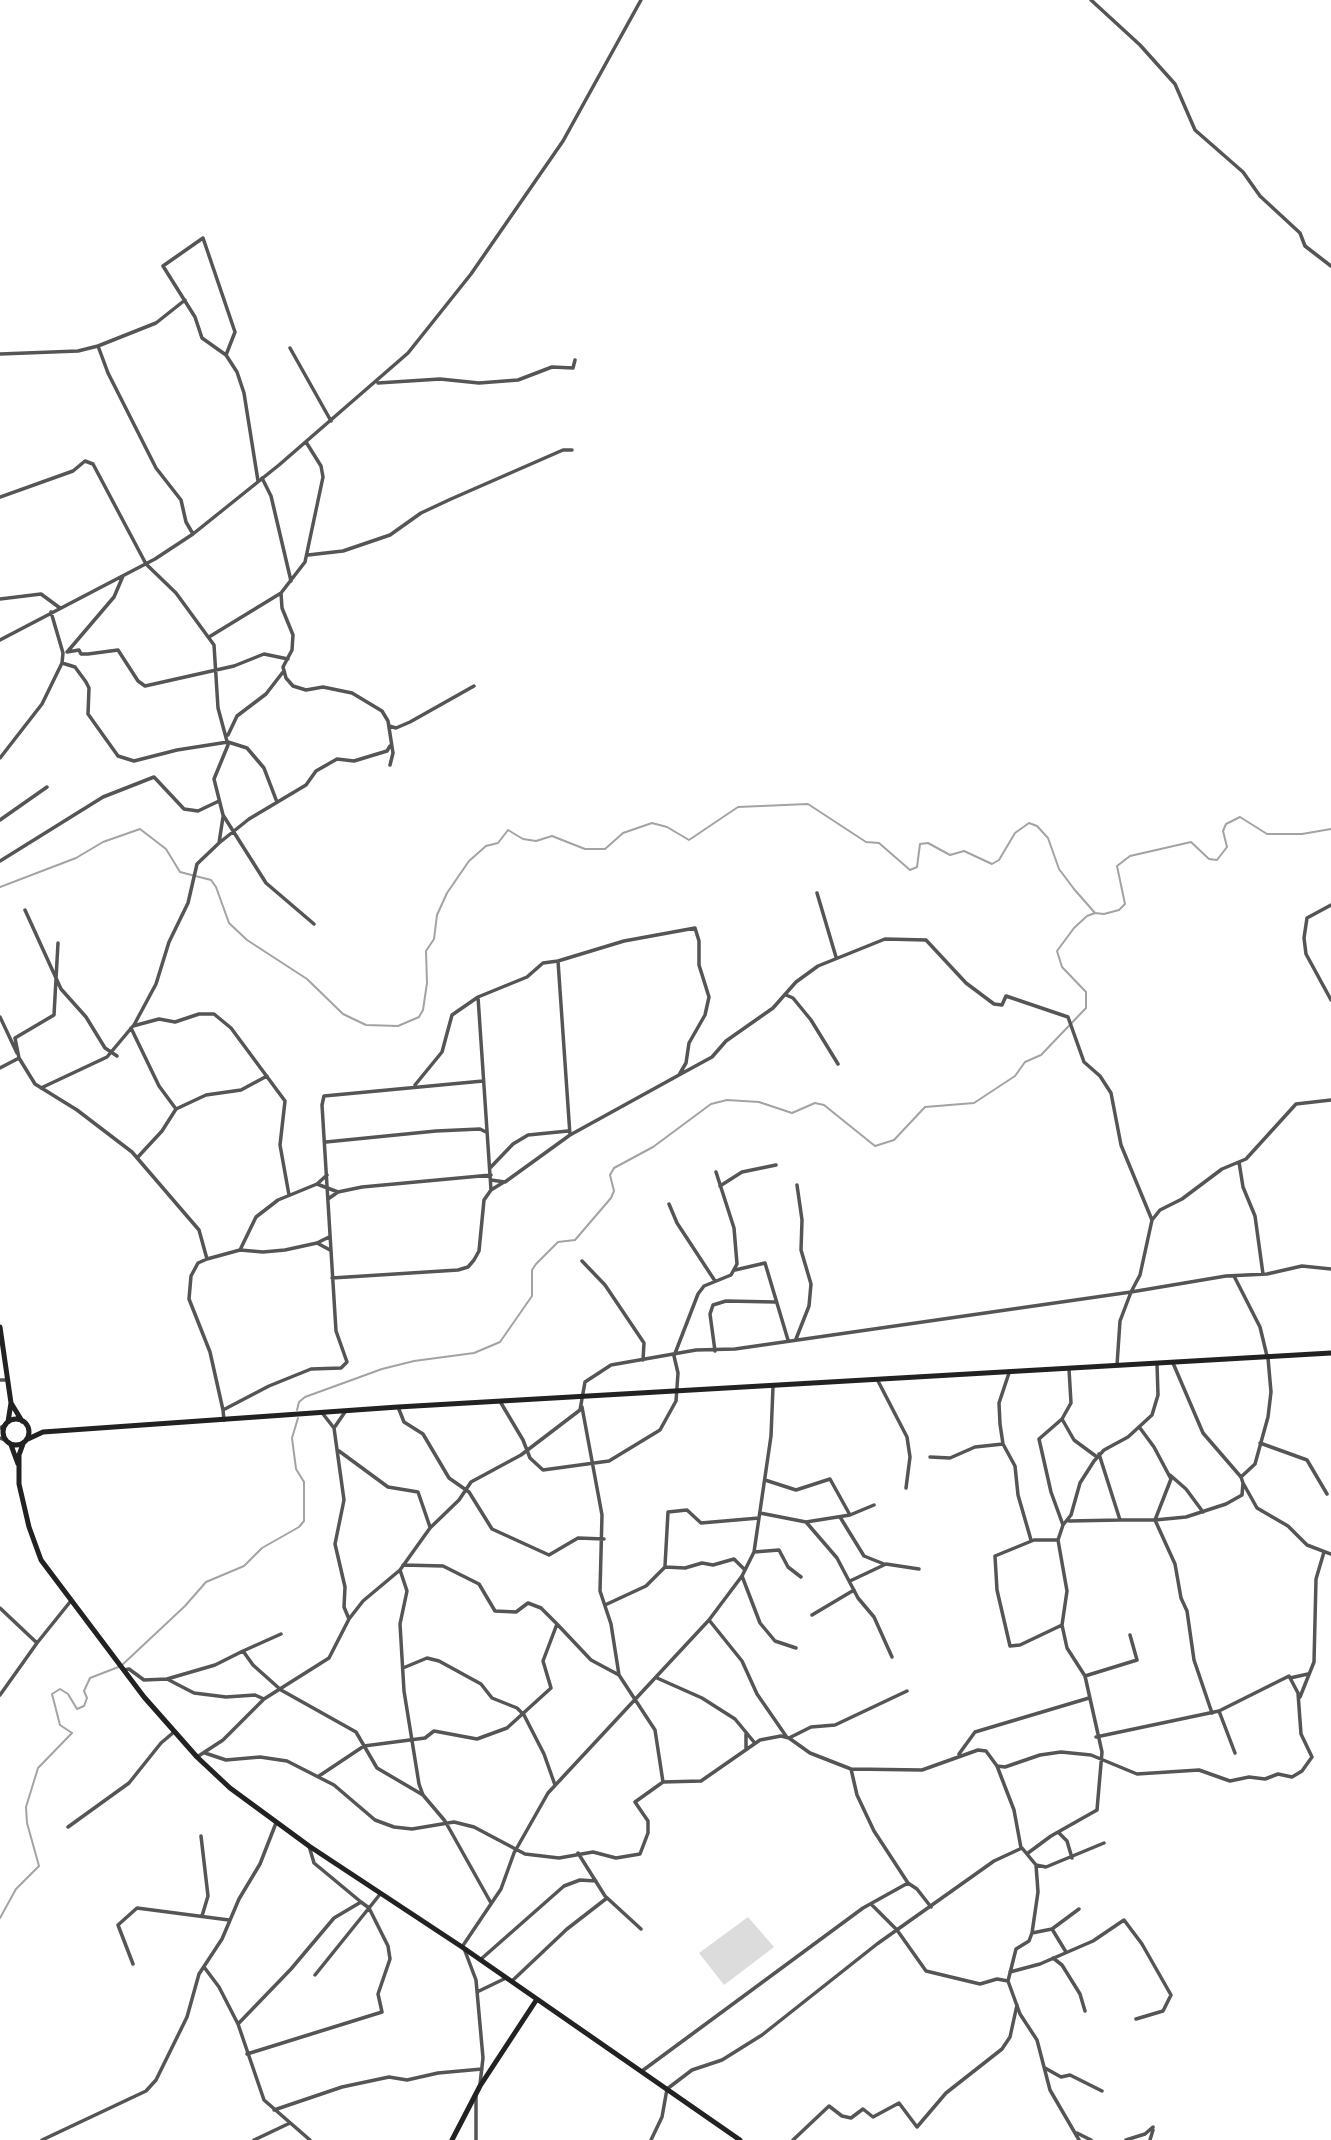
<!DOCTYPE html>
<style>
body{margin:0}
canvas{display:block;background:#fff}
</style>
<canvas width="1331" height="2140"></canvas>
<script>
const ctx = document.querySelector('canvas').getContext('2d');
ctx.lineJoin = 'round';
function fillPath(path, color) { ctx.fillStyle = color; ctx.fill(path, 'evenodd'); }
const shape = rows => new Path2D(rows.map(r => 'M' + r).join(''));
function trace(path, color, width, dash) { ctx.strokeStyle = color; ctx.lineWidth = width; ctx.lineCap = dash ? 'butt' : 'round'; ctx.setLineDash(dash || []); ctx.stroke(path); }
const green = shape([
 [748,1917,774,1947,724,1985,699,1953]
]);
const stream = shape([
 [0,887,76,858,103,842,140,829,166,849,180,872,211,880,216,887,229,923,247,940,307,979,343,1014,366,1025,398,1026,419,1017,423,1010,427,983,426,951,434,939,437,915,447,893,469,861,486,846,498,843,508,830,523,839,536,841,552,836,585,849,605,849,623,833,652,823,667,827,689,840,738,807,808,804,866,842,879,843,910,870,917,867,920,844,928,843,950,855,964,851,992,864,999,860,1015,833,1029,823,1037,826,1048,838,1059,869,1074,889,1095,913,1104,914,1119,910,1125,904,1117,866,1130,856,1191,842,1209,859,1217,860,1227,847,1223,831,1226,824,1240,817,1267,834,1302,834,1331,829],
 [297,1410,299,1402,305,1397,382,1369,414,1361,474,1353,500,1342,532,1296,532,1270,536,1264,558,1242,575,1240,611,1198,614,1191,610,1175,614,1168,653,1147,711,1104,727,1100,759,1102,792,1113,815,1103,824,1105,875,1146,894,1140,925,1107,974,1103,1015,1076,1025,1062,1041,1055,1086,1008,1086,992,1062,967,1057,951,1074,928,1087,916,1095,913],
 [0,1918,16,1889,39,1866,27,1823,26,1807,38,1768,72,1733,60,1725,52,1694,60,1689,68,1694,77,1709,84,1706,87,1698,84,1691,90,1678,121,1666,185,1606,206,1582,244,1566,262,1548,299,1527,304,1521,304,1482,296,1469,292,1438,298,1418]
]);
const street = shape([
 [1091,0,1140,45,1175,84,1195,130,1243,172,1260,196,1300,233,1305,246,1331,266],
 [98,346,108,373,156,468,181,500,186,522,193,534],
 [290,348,331,421],
 [0,354,78,351,98,346,156,323,185,300],
 [226,355,235,332,203,238,163,266,195,317,202,338,226,355,237,372,244,393,258,481],
 [378,383,440,379,479,383,518,380,552,367,573,368,575,360],
 [262,478,271,496,291,581],
 [0,497,73,471,85,461,93,464,146,564,176,593,214,645,218,708,228,745,214,779,223,815,266,883,314,924],
 [308,555,343,551,390,535,421,513,451,499,563,450,572,450],
 [281,593,282,608,293,635,292,650,283,667,286,678,293,686,306,690,323,687,352,693,382,711,388,721,393,753,390,765],
 [0,599,41,594,60,608],
 [209,637,281,593,305,562,323,477,321,466,306,442],
 [0,640,155,559,193,534,279,465,408,353,471,274,563,141,641,0],
 [68,651,114,597,123,576],
 [67,652,79,650,81,654,88,654,118,650,138,681,145,686,234,666,264,654,288,659],
 [62,663,75,667,86,682,89,688,88,714,118,756,134,761,177,750,228,742,247,748,264,768,277,802],
 [389,726,396,728,410,722,474,686],
 [228,735,237,716,266,694,283,672],
 [0,758,42,704,62,663,63,653,51,612],
 [0,820,47,787],
 [219,843,249,819,306,785,316,771,337,759,354,761,387,751,390,746],
 [0,861,103,797,154,777,184,809,198,811,219,801],
 [817,893,836,957],
 [1331,905,1307,918,1304,938,1306,954,1331,1000],
 [25,910,61,989,86,1017,105,1048,117,1056],
 [558,961,624,941,695,928,699,941,699,965,709,997,705,1015,689,1043,686,1063,679,1075,570,1135],
 [786,995,793,998,811,1020,838,1064],
 [0,1017,17,1053],
 [134,1025,156,984,169,942,188,903,197,864,219,843,223,817],
 [131,1028,159,1086,176,1109],
 [19,1058,15,1038,54,1015,58,943],
 [0,1068,19,1058,35,1084,77,1110,132,1152,199,1230,207,1259,198,1263,191,1276,189,1299,210,1352,223,1410],
 [679,1075,712,1057,726,1041,773,1008,796,982,818,966,885,939,926,940,966,983,994,1004,1002,1005,1006,996,1068,1017,1084,1062,1100,1076,1111,1093,1121,1145,1152,1220,1140,1275,1131,1292],
 [415,1085,442,1052,452,1015,478,997],
 [41,1088,107,1057,133,1026,159,1019,175,1022,199,1014,214,1014,231,1028,285,1101,280,1145,289,1195],
 [326,1142,436,1131,480,1129,486,1132],
 [137,1158,162,1131,176,1109,206,1095,241,1090,267,1076],
 [1239,1162,1243,1187,1255,1216,1263,1274],
 [490,1168,513,1144,528,1135,568,1131],
 [317,1184,338,1192],
 [720,1186,742,1172,776,1165],
 [491,1190,504,1182],
 [328,1199,338,1192,362,1187,491,1175],
 [669,1204,677,1223,715,1281],
 [1152,1220,1160,1210,1182,1199,1222,1169,1246,1159,1296,1104,1331,1100],
 [317,1243,330,1250],
 [240,1250,256,1217,278,1200,317,1184,327,1175],
 [207,1259,240,1250,263,1252,285,1250,317,1243,329,1237],
 [582,1261,605,1285,644,1343,643,1360],
 [735,1270,765,1263,788,1340],
 [1234,1276,1260,1327,1267,1356],
 [332,1278,458,1270,468,1267,474,1260,479,1251,484,1200,491,1190,478,997,527,977,543,963,558,961,570,1135,505,1182,491,1180],
 [1131,1292,1226,1276,1267,1274,1302,1266,1331,1269],
 [796,1339,809,1306,811,1284,801,1250,802,1220,797,1185],
 [715,1351,710,1314,713,1305,726,1301,775,1302],
 [1173,1363,1203,1433,1241,1477,1243,1483],
 [1009,1373,999,1403,1000,1424,1003,1444,1015,1466,1018,1495,1031,1540],
 [0,1380,8,1380],
 [878,1381,907,1437,910,1457,906,1488],
 [501,1403,523,1440,530,1458,543,1470,609,1461,660,1430,676,1401,678,1373,674,1356,698,1294,704,1286,731,1275,737,1264,734,1228,716,1172],
 [398,1407,404,1422,423,1434,449,1478,469,1492,492,1529,549,1555,578,1538,604,1539],
 [582,1407,602,1515,600,1591,611,1624,619,1675,655,1730,663,1782],
 [323,1414,334,1428,344,1500,335,1544,345,1587,344,1607,349,1619],
 [1062,1419,1074,1440,1097,1457],
 [224,1420,223,1410,269,1386,311,1369,341,1368,347,1362,336,1331,322,1105,324,1096,483,1081],
 [0,1428,5,1425],
 [334,1428,345,1412],
 [0,1438,5,1440],
 [1260,1443,1307,1460,1327,1494],
 [339,1451,388,1487,418,1492,430,1527],
 [930,1457,950,1458,975,1447,1003,1444],
 [1170,1475,1186,1489,1203,1512],
 [1241,1477,1255,1464,1268,1417,1271,1392,1268,1358],
 [765,1480,796,1490,830,1479,850,1515],
 [760,1513,806,1522,837,1558,858,1598,874,1617,892,1657],
 [840,1517,864,1556,884,1564],
 [1120,1520,1155,1520,1171,1479,1154,1447,1140,1428],
 [1069,1521,1120,1520,1099,1454],
 [806,1522,850,1515,874,1505],
 [1063,1525,1051,1492,1039,1439,1062,1419,1071,1403,1069,1369],
 [1058,1540,1063,1525,1071,1515,1080,1483,1094,1461,1104,1450,1128,1437,1152,1415,1158,1395,1157,1364],
 [754,1552,779,1550,788,1567,801,1577],
 [403,1565,443,1566,479,1584,495,1611,516,1612,528,1603,541,1608,557,1624],
 [665,1566,668,1512,687,1510,701,1523,759,1518],
 [400,1570,407,1591,400,1624,404,1691,419,1784,423,1795,445,1821,491,1903],
 [742,1576,760,1623,775,1641,796,1648],
 [850,1581,886,1564,919,1569],
 [605,1605,646,1586,665,1567,685,1568,702,1563,713,1565,734,1559,745,1570],
 [0,1608,37,1643,70,1602],
 [812,1615,854,1590],
 [709,1620,742,1661,757,1694,786,1736],
 [243,1651,281,1634],
 [403,1668,427,1658,439,1661,481,1684,492,1698,517,1708,524,1715,544,1754,555,1785],
 [124,1670,129,1669,144,1680,167,1679,215,1665,243,1651,253,1665,281,1690,356,1732,377,1768,423,1795],
 [1085,1676,1137,1660,1130,1635],
 [657,1678,702,1698,735,1719,754,1742],
 [1290,1678,1308,1674],
 [167,1679,194,1693,226,1697,255,1695,264,1699],
 [0,1695,37,1643],
 [1300,1697,1314,1662,1316,1579,1324,1552],
 [1212,1713,1194,1660,1187,1611,1181,1598,1175,1564,1155,1520,1186,1517,1226,1504,1242,1495,1243,1483,1257,1508,1288,1526,1307,1545,1331,1554],
 [1096,1737,1219,1711,1235,1753],
 [789,1738,810,1753,851,1769,922,1770,978,1750,986,1751,997,1766,1005,1767,1040,1755,1061,1752,1091,1755,1137,1774,1199,1770,1230,1781,1249,1777,1265,1779,1278,1774,1292,1777,1302,1771,1312,1757,1301,1734,1298,1693,1289,1676,1219,1711],
 [746,1749,746,1734],
 [205,1753,226,1760,260,1757,287,1761,334,1785,375,1820,394,1827,412,1829,454,1822,474,1827,525,1854,559,1858,593,1852,616,1858,640,1854,648,1833,648,1821,635,1802,663,1782,701,1781,760,1740,781,1736,789,1738,811,1727,835,1725,907,1691],
 [959,1754,975,1732,1089,1698],
 [197,1757,223,1740,264,1699,329,1658,349,1619,363,1601,400,1570,430,1528,459,1500,471,1482,521,1455,580,1410,585,1382,611,1365,696,1350,735,1349,1131,1292,1120,1321,1117,1365],
 [997,1766,1014,1810,1021,1848],
 [851,1769,857,1795,874,1831,908,1883,917,1889,931,1907],
 [319,1776,364,1746,425,1738,434,1731,477,1739,507,1728,551,1688,543,1661,557,1624,591,1660,619,1675],
 [68,1827,129,1783,161,1743,174,1732],
 [1058,1832,1067,1841,1072,1858],
 [201,1836,208,1896,202,1916],
 [309,1846,314,1863,361,1902],
 [578,1853,605,1896,641,1929],
 [1028,1853,1051,1836,1097,1810,1102,1752,1085,1676,1067,1648,1062,1625,1067,1591,1058,1540,1034,1540,995,1556,997,1590,1010,1646,1020,1645,1062,1625],
 [1036,1865,1038,1892,1032,1933,1029,1941,1016,1949,1008,1981,1020,2014,1037,2040,1050,2090,1079,2140],
 [871,1904,897,1930,926,1971,980,1984,997,1979,1008,1981],
 [1052,1929,1066,1952],
 [1032,1933,1052,1929,1079,1909],
 [462,1947,501,1889,514,1853,548,1793,709,1620,742,1576,754,1552,771,1436,773,1387],
 [465,1951,476,1980,483,2058,480,2084],
 [1053,1958,1062,1965,1080,1994,1085,2011],
 [480,1960,564,1886,580,1880,596,1881],
 [133,1964,118,1925,137,1908,229,1920],
 [204,1967,219,1987,238,2024,264,2100,310,2140],
 [1010,1972,1040,1964,1093,1941,1124,1920,1142,1944,1171,1995,1163,2011,1136,2019],
 [512,1981,567,1929,607,1898],
 [477,1992,506,1978],
 [238,2024,291,1969,334,1918,361,1902,369,1908,381,1893],
 [247,2054,382,2012,378,1994,390,1959,388,1946,369,1908,315,1975],
 [1045,2068,1061,2077,1070,2075,1102,2091],
 [642,2071,863,1908,908,1883],
 [476,2096,476,2140],
 [274,2110,342,2087,389,2077,407,2080,438,2073,482,2069],
 [1077,2133,1091,2140],
 [42,2140,146,2091,156,2080,187,2017,199,1974,222,1939,239,1899,260,1864,276,1823],
 [254,2140,290,2123],
 [651,2140,662,2117,667,2089,692,2070,722,2060,762,2035,877,1944,994,1861,1022,1848,1036,1865,1046,1867,1104,1843],
 [793,2140,829,2106,842,2116,851,2118,863,2109,873,2117,899,2103,917,2127,946,2093,1002,2049,1010,2037,1017,2005],
 [1126,2140,1145,2134,1153,2127],
 [1150,2140,1153,2130]
]);
const secondary = shape([
 [0,1327,11,1403,8,1422],
 [11,1403,22,1421],
 '3 1432a13 13 0 1 1 26 0a13 13 0 1 1-26 0Z',
 [28,1439,43,1432,398,1407,1331,1353],
 [23,1444,19,1455,19,1484,29,1527,41,1560,144,1697,197,1757,230,1788,309,1846,462,1947,740,2140],
 [11,1445,18,1464],
 [452,2140,480,2086,537,1999]
]);
fillPath(green, '#dcdcdc');
trace(stream, '#a3a3a3', 2);
trace(street, '#555', 3.5);
trace(secondary, '#222', 5);
</script>
